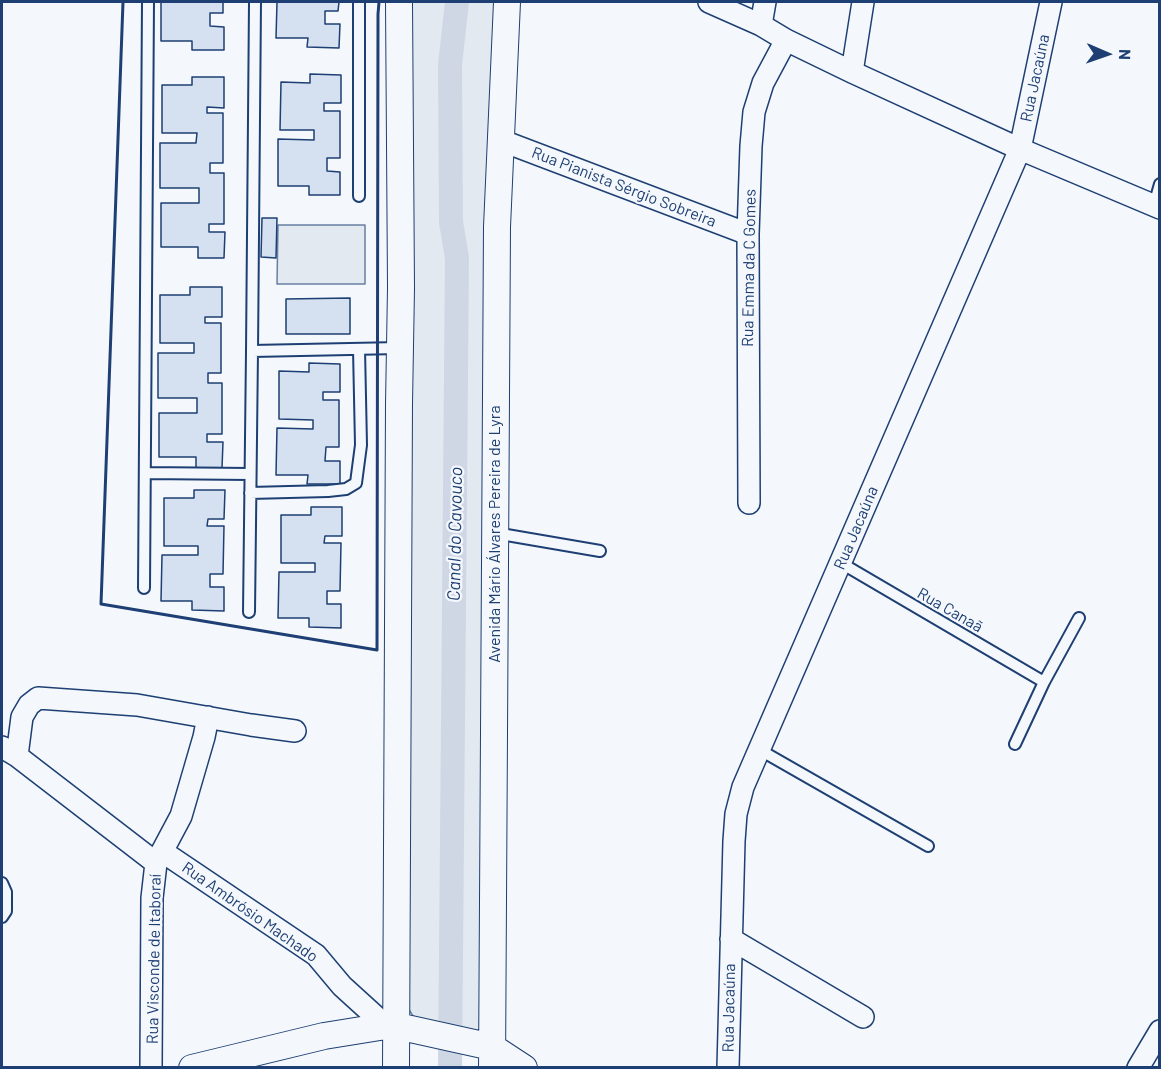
<!DOCTYPE html>
<meta charset="utf-8">
<style>
body{margin:0}
#map{position:relative;width:1161px;height:1069px;overflow:hidden;background:#f4f7fb;font-family:Barlow,sans-serif}
canvas{display:block}
.frame{position:absolute;inset:0;border:3px solid #1d3f73;pointer-events:none}
.north{position:absolute;left:1077px;top:24px;width:60px;height:60px;-webkit-text-stroke:4px #f4f7fb;paint-order:stroke;rotate:92deg;font-size:16px;font-weight:700;line-height:24px;text-align:center;color:#1d3f73}
.north::after{content:'';display:block;margin:auto;width:21px;height:27px;background:#1d3f73;clip-path:polygon(50% 0,100% 100%,50% 72%,0 100%)}
</style>
<div id="map">
<canvas width="1161" height="1069"></canvas>
<div class="frame"></div>
<div class="north">N</div>
</div>
<script>
const ctx = document.querySelector('canvas').getContext('2d');
ctx.lineJoin = 'round';
function fillPath(path, color) { ctx.fillStyle = color; ctx.fill(path, 'evenodd'); }
const shape = rows => new Path2D(rows.map(r => 'M' + r).join(''));
function trace(path, color, width, dash) { ctx.strokeStyle = color; ctx.lineWidth = width; ctx.lineCap = dash ? 'butt' : 'round'; ctx.setLineDash(dash || []); ctx.stroke(path); }
function label(font, color, halo, rows, align = 'center') {
  ctx.font = font + ' Barlow,sans-serif'; ctx.lineWidth = 4.5; ctx.setLineDash([]); ctx.textBaseline = 'middle'; ctx.strokeStyle = halo; ctx.fillStyle = color; for (const [text, x, y, turn = 0] of rows) {
    ctx.save(); ctx.translate(x, y); ctx.rotate((+turn || 0) * Math.PI / 180); ctx.textAlign = isNaN(turn) ? turn : align; if (halo) ctx.strokeText(text, 0, 0); ctx.fillText(text, 0, 0); ctx.restore();
  }
}
const green = shape([
 [412,2,497,2,480,1029,473,1035,416,1021,405,1003,409,44,412,2],
 [278,225,365,225,365,284,277,284,278,225]
]);
const canal = shape([
 [450,1068,457,258,451,222,450,65,457,2]
]);
const building = shape([
 [161,2,223,2,223,13,210,13,210,26,224,27,224,50,192,50,192,41,161,41,161,2],
 [277,2,339,2,338,11,325,11,325,24,340,24,339,48,307,47,308,38,276,38,277,2],
 [310,74,341,75,341,103,324,103,324,111,340,111,340,158,327,158,327,171,340,172,340,195,309,195,309,186,278,186,278,139,314,140,314,130,280,130,281,82,310,83,310,74],
 [192,77,224,77,224,108,207,107,207,113,223,113,223,163,210,163,210,173,224,173,224,224,209,224,209,232,225,232,224,258,198,258,198,247,161,247,161,203,199,203,199,188,160,188,160,143,196,143,197,133,162,133,162,85,192,85,192,77],
 [262,218,277,218,276,258,261,257,262,218],
 [190,287,222,287,222,317,205,317,205,323,221,323,221,373,208,373,208,383,222,383,222,434,207,434,207,442,223,442,222,468,196,468,196,457,159,457,159,413,197,413,197,398,158,398,158,353,194,353,194,343,160,343,160,295,190,295,190,287],
 [350,298,350,334,286,334,286,299,350,298],
 [309,363,340,364,340,392,323,392,323,400,339,400,339,447,326,447,325,461,340,461,340,484,307,484,308,475,276,475,277,428,313,429,313,420,279,419,279,371,309,372,309,363],
 [194,490,225,490,224,519,208,519,207,526,224,526,223,574,210,574,210,587,224,587,224,611,192,610,192,601,161,601,162,555,198,555,198,546,164,546,164,498,194,498,194,490],
 [311,507,342,507,342,536,325,536,324,543,341,543,340,591,327,591,327,604,341,604,341,628,309,627,309,618,278,618,279,572,315,572,315,563,281,563,281,515,311,515,311,507]
]);
const service = shape([
 [359,2,359,196],
 [1154,205,1160,184],
 [252,351,255,2],
 [145,473,250,474],
 [250,493,328,491,346,489,356,483,361,445,359,349],
 [495,533,600,551],
 [841,563,1044,682],
 [144,588,148,2],
 [249,612,252,351,399,348],
 [1015,744,1044,682,1079,618],
 [760,750,928,846],
 [2,883,6,892,6,911,2,917]
]);
const minor = shape([
 [709,2,761,25,786,40,852,72,1020,149,1160,208],
 [761,25,765,2],
 [852,72,863,2],
 [500,140,748,234],
 [749,503,748,234,751,146,754,112,763,83,786,40],
 [2,747,17,756,156,863],
 [17,756,22,717,29,705,38,698,137,705,251,725,295,731],
 [163,852,316,955,342,986,386,1026],
 [731,939,863,1017],
 [151,1068,152,898,156,863,181,816,204,737,208,717],
 [728,1068,734,841,736,814,743,787,1020,149,1051,2],
 [1138,1068,1160,1031]
]);
const tertiary = shape([
 [192,1068,324,1036,386,1026,397,1026,492,1047,524,1068],
 [396,1068,399,404,401,288,399,2],
 [492,1068,497,227,507,2]
]);
const wall = shape([
 [123,2,101,604,377,650,378,14,379,2]
]);
const streetNames = [
 ["Rua Jacaúna",1035,78,-78],
 ["Rua Pianista Sérgio Sobreira",624,187,21],
 ["Rua Emma da C Gomes",749,268,-89],
 ["Rua Jacaúna",856,528,-67],
 ["Avenida Mário Álvares Pereira de Lyra",495,534,-90],
 ["Rua Canaã",950,610,30],
 ["Rua Ambrósio Machado",250,912,35],
 ["Rua Visconde de Itaboraí",154,959,-89],
 ["Rua Jacaúna",729,1008,-89]
];
const waterNames = [
 ["Canal do Cavouco",455,534,-89]
];
fillPath(green, '#e3e9f0');
trace(green, '#687fa3', 1.5);
trace(canal, '#cfd7e4', 24);
fillPath(building, '#d5e0f0');
trace(building, '#1d3f73', 1.5);
trace(service, '#1d3f73', 14);
trace(minor, '#1d3f73', 24);
trace(tertiary, '#1d3f73', 28);
trace(service, '#f4f7fb', 10);
trace(minor, '#f4f7fb', 21);
trace(tertiary, '#f4f7fb', 26);
trace(wall, '#1d3f73', 3);
label('16px', '#1d3f73', '#f4f7fb', streetNames);
label('italic 18px', '#1d3f73', '#f4f7fb', waterNames);
</script>
